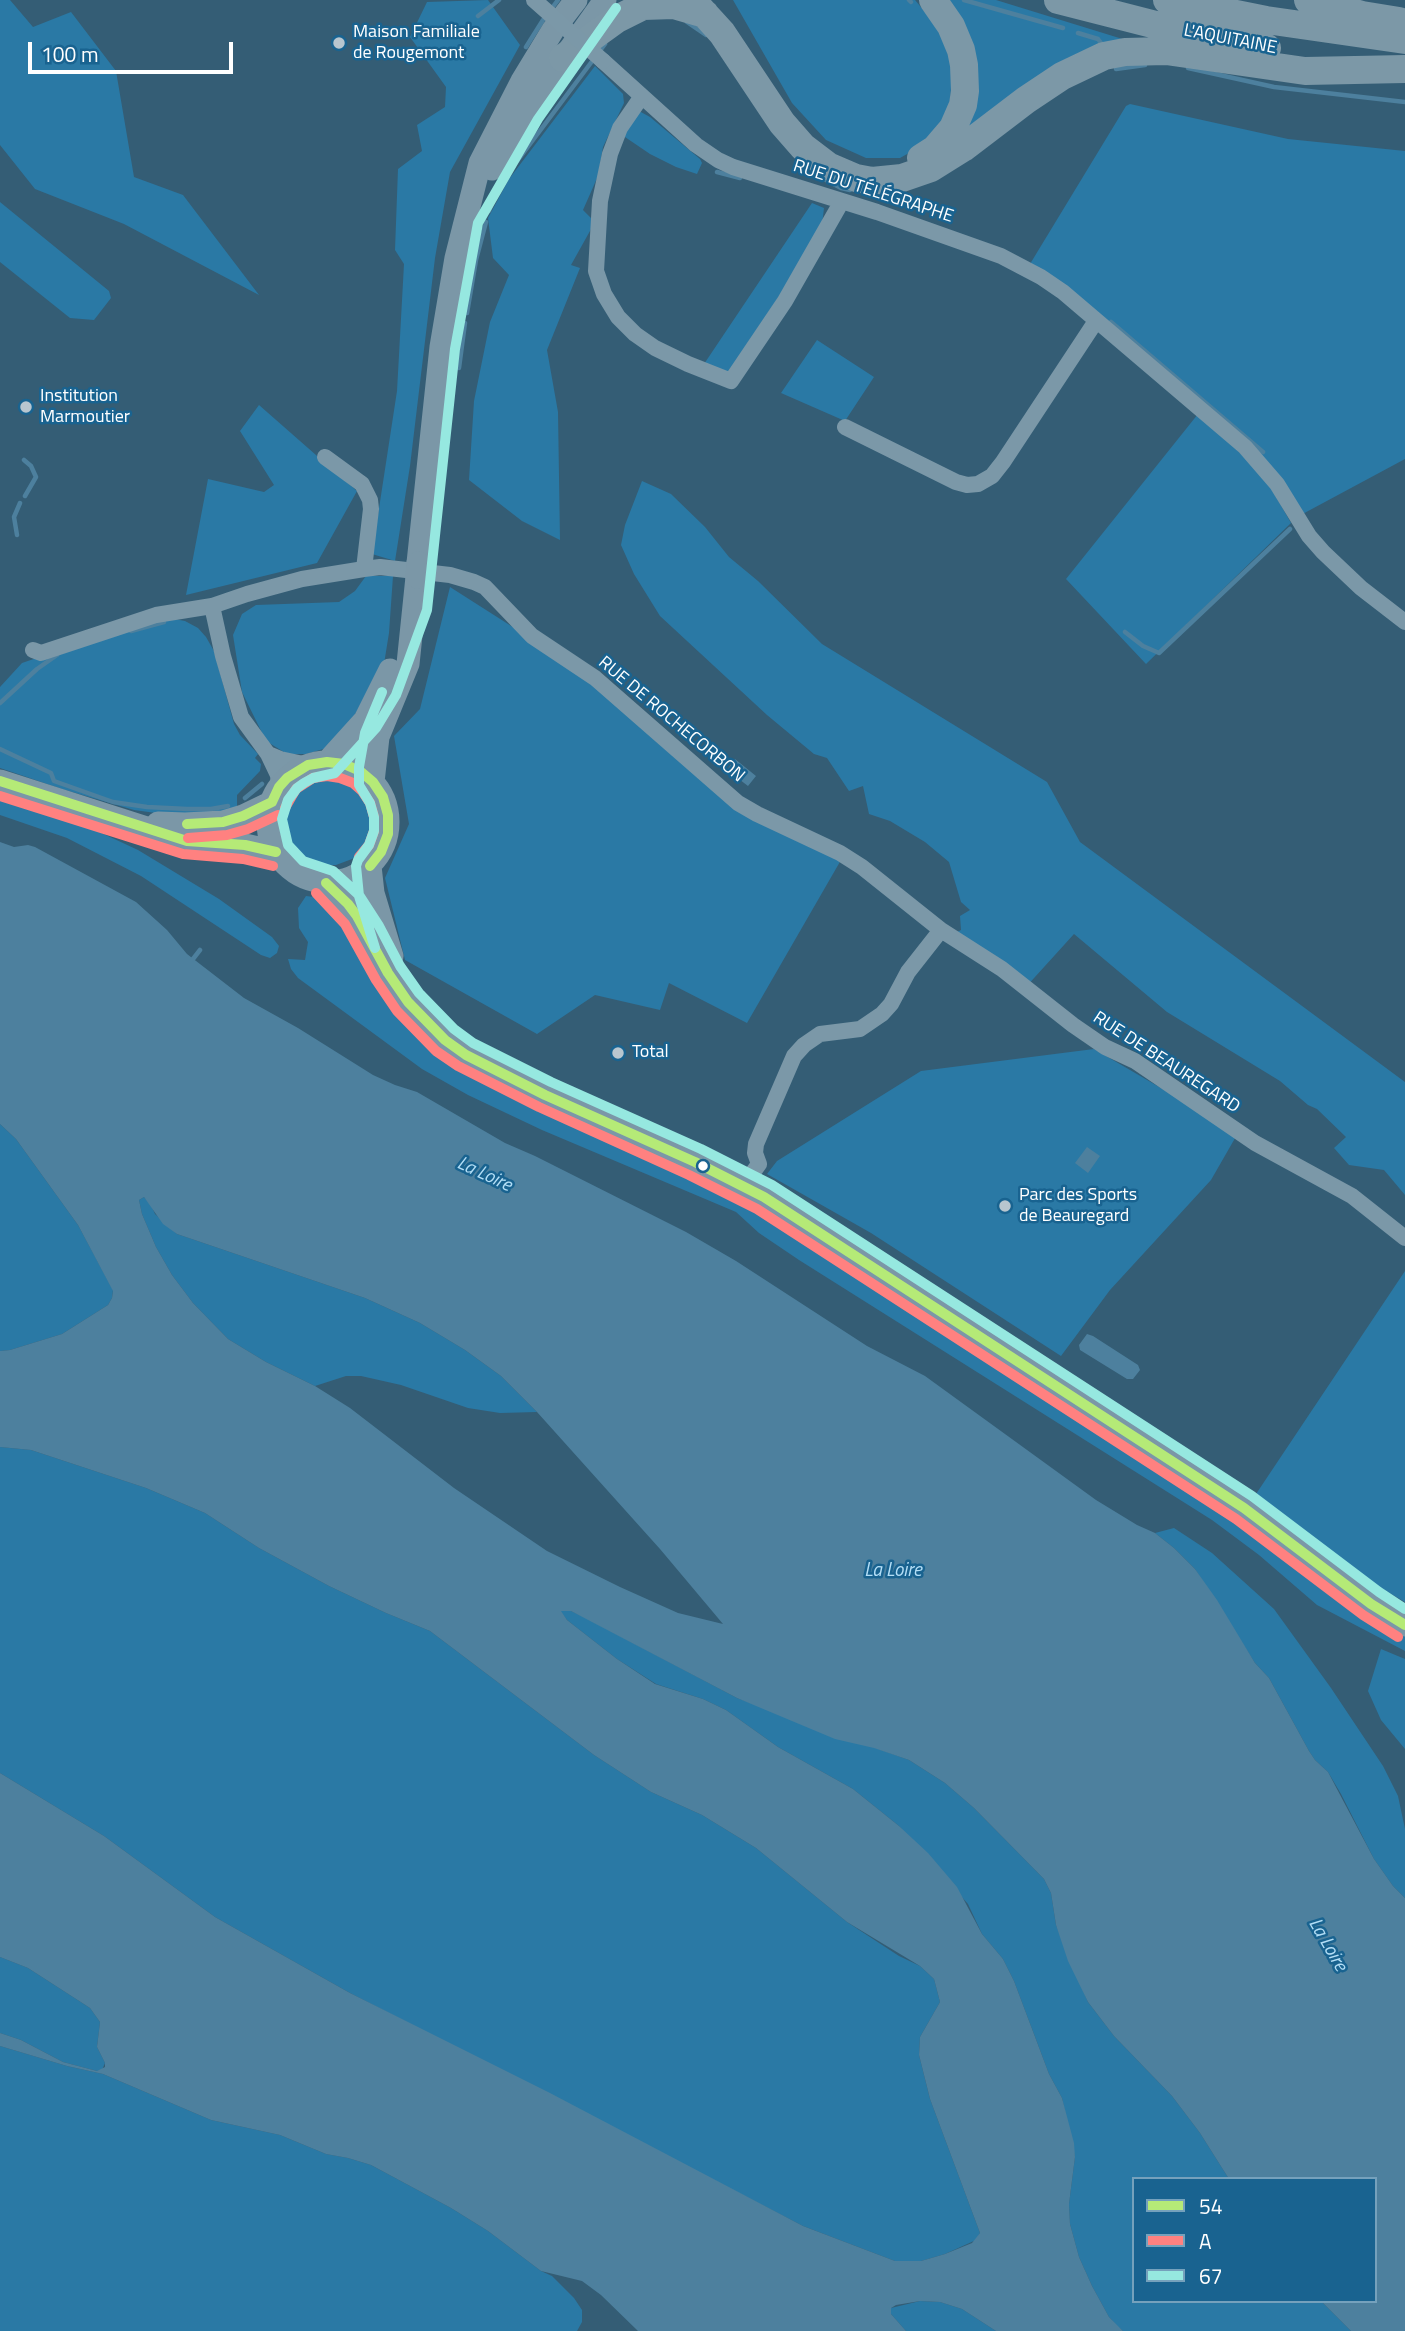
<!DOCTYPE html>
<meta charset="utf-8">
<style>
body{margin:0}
#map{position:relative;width:1405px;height:2331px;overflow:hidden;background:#345d75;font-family:"Titillium Web",sans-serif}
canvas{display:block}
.legend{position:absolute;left:1132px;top:2177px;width:245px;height:126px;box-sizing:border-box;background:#196390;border:2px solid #75a1bc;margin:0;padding:9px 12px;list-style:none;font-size:21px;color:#fff}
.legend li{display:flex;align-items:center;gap:14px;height:35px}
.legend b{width:35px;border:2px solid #75a1bc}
.scale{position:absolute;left:28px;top:42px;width:205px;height:32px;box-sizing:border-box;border:4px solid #fff;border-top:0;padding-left:9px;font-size:21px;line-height:24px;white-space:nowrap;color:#fff;-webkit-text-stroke:5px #196390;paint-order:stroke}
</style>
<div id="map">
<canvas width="1405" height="2331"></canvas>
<ul class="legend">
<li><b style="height:9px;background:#b5ea77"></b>54</li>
<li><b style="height:9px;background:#ff8180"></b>A</li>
<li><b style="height:9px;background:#96e8e0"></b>67</li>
</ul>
<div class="scale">100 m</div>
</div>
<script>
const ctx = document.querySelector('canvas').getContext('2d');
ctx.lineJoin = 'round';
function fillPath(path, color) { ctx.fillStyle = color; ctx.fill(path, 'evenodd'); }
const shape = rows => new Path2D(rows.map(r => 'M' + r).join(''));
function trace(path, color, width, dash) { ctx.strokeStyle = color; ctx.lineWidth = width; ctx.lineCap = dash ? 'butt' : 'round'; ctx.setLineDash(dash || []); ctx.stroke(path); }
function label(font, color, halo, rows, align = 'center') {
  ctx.font = font + ' "Titillium Web",sans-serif'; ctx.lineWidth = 5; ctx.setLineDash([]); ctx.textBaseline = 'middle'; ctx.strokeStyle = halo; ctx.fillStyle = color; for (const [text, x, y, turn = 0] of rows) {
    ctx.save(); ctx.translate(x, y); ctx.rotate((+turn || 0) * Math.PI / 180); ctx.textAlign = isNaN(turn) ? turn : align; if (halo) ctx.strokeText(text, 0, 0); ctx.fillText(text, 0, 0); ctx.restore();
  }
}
const green = shape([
 [0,0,10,0,33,27,71,12,116,71,134,177,183,195,259,295,124,224,35,189,0,145],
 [488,0,520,45,450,172,435,258,410,466,395,561,372,554,397,391,404,264,395,250,398,169,422,151,417,125,445,107,446,87,410,37,427,2],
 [733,0,915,0,941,31,952,67,950,108,932,140,900,158,866,158,826,140,792,103],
 [949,0,996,0,1129,41,955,140],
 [595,66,623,94,624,103,603,147,598,176,583,210,595,222,571,265,580,268,547,350,558,412,560,540,522,521,469,480,474,401,490,322,509,275,493,258,488,218,509,179],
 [1130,104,1288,139,1405,151,1405,459,1297,517,1275,473,1030,264,1126,106],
 [639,111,650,117,700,159,702,163,697,174,676,167,650,154,622,135],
 [0,202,109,291,111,298,94,320,70,318,0,262],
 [812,203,824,208,822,225,803,261,728,373,702,367],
 [817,340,874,377,845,421,781,393],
 [259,405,357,491,317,563,186,595,208,479,264,492,274,485,240,431],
 [1198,414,1263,474,1291,523,1146,664,1066,579],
 [642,481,671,494,705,527,729,557,758,581,822,644,1047,782,1080,842,1405,1082,1405,1195,1384,1170,1349,1165,1334,1148,1346,1137,1317,1109,1308,1105,1280,1081,1167,1012,1074,934,1025,988,949,936,961,930,960,916,970,910,961,902,949,862,925,842,890,821,869,814,863,786,849,791,827,758,814,754,767,715,660,616,634,574,621,545,625,525],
 [366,576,393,576,389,633,384,664,369,693,346,728,327,748,306,754,287,754,266,741,242,692,233,635,242,614,256,605,339,602,355,591],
 [450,587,577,668,755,819,841,860,747,1023,669,983,660,1010,595,995,537,1034,405,960,385,878,409,824,394,736,420,709],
 [174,619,185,621,198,628,206,637,214,651,234,724,240,735,258,754,255,758,261,764,260,771,237,795,237,809,220,814,156,813,134,810,62,789,0,768,0,687,22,663,89,640],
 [322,777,339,778,354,786,365,798,372,814,371,831,364,847,352,859,336,865,318,865,302,858,298,862,285,848,278,832,278,826,283,825,284,810,292,794,305,783],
 [0,792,80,823,138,850,219,899,272,937,279,946,277,953,270,958,261,955,141,876,67,838,0,815],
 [306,896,322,898,342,913,386,999,404,1022,434,1049,476,1076,759,1204,1227,1506,1405,1634,1405,1651,1317,1605,1259,1555,1212,1520,799,1260,759,1233,736,1212,542,1130,468,1095,422,1069,298,978,291,969,288,959,305,960,308,942,299,928,298,908],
 [1094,1049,1238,1133,1211,1180,1110,1290,1061,1356,871,1233,767,1174,777,1161,921,1071],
 [0,1124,16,1139,78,1225,113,1290,112,1298,108,1305,62,1334,10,1350,0,1351],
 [144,1197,151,1205,155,1214,177,1234,365,1298,420,1323,465,1350,501,1376,537,1412,500,1413,468,1408,401,1385,361,1376,346,1376,315,1386,266,1362,228,1339,193,1303,172,1275,156,1247,142,1214,139,1200],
 [1405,1271,1405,1602,1360,1576,1254,1497],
 [0,1447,31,1450,146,1488,205,1513,259,1548,329,1586,386,1613,430,1631,594,1755,651,1792,702,1815,756,1848,847,1922,899,1956,920,1966,934,1979,940,2002,920,2037,919,2055,930,2099,980,2233,976,2240,945,2254,921,2261,895,2261,803,2226,350,1993,215,1917,104,1836,0,1773],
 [1174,1528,1212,1553,1274,1609,1331,1688,1383,1766,1398,1796,1405,1829,1405,1898,1393,1886,1374,1859,1341,1794,1328,1772,1315,1760,1309,1751,1269,1678,1255,1663,1195,1569,1174,1548,1155,1533],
 [560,1611,571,1611,586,1618,737,1698,909,1760,945,1783,974,1808,1044,1879,1051,1893,1056,1925,1088,2002,1114,2036,1172,2096,1200,2133,1229,2179,1134,2179,1134,2301,1321,2301,1351,2331,1123,2331,1117,2326,1109,2317,1092,2286,1079,2257,1070,2224,1069,2204,1075,2157,1062,2098,1049,2074,1014,1981,1003,1959,982,1934,968,1904,899,1826,853,1789,778,1747,726,1710,703,1699,656,1684,617,1659,567,1620],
 [1381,1649,1405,1659,1405,1749,1381,1720,1368,1691],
 [0,1957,28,1968,90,2008,100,2022,97,2047,105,2063,102,2070,97,2071,63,2062,21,2040,0,2033],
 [0,2046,67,2066,103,2074,211,2120,280,2135,326,2154,348,2158,371,2165,451,2208,488,2231,541,2271,552,2276,574,2298,582,2310,582,2322,577,2331,0,2331],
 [920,2301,940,2302,962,2309,996,2331,906,2331,891,2314,891,2308]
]);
const water = shape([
 [735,759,756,776,748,786,727,770],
 [0,842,14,847,28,845,35,847,136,902,167,930,187,954,244,998,298,1028,373,1075,395,1085,417,1092,505,1143,535,1156,686,1232,736,1261,867,1346,925,1376,1096,1500,1137,1525,1155,1533,1174,1548,1195,1569,1217,1600,1255,1663,1269,1678,1309,1751,1315,1760,1328,1772,1374,1859,1393,1886,1405,1898,1405,2331,1351,2331,1321,2301,1375,2301,1375,2179,1229,2179,1200,2133,1172,2096,1114,2036,1088,2002,1068,1961,1056,1925,1051,1893,1044,1879,974,1808,945,1783,909,1760,874,1748,835,1739,737,1698,571,1611,561,1611,567,1620,617,1659,655,1684,703,1699,726,1710,778,1747,853,1789,899,1826,928,1853,957,1887,982,1934,1003,1959,1014,1981,1049,2074,1062,2098,1074,2143,1075,2157,1069,2204,1070,2224,1079,2257,1092,2286,1109,2317,1123,2331,996,2331,962,2309,940,2302,920,2301,896,2305,891,2308,891,2314,906,2331,638,2331,601,2295,582,2281,541,2271,488,2231,451,2208,371,2165,348,2158,326,2154,280,2135,211,2120,103,2074,67,2066,0,2046,0,2033,21,2040,63,2062,97,2071,105,2067,105,2063,97,2047,100,2022,90,2008,28,1968,0,1957,0,1773,104,1836,215,1917,350,1993,550,2093,803,2226,895,2261,921,2261,945,2254,972,2243,980,2233,930,2099,919,2055,920,2037,940,2002,934,1979,920,1966,847,1922,756,1848,702,1815,651,1792,594,1755,430,1631,386,1613,329,1586,259,1548,205,1513,146,1488,31,1450,0,1447,0,1351,10,1350,62,1334,108,1305,112,1298,113,1291,78,1225,16,1139,0,1124],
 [144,1197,163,1224,177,1234,365,1298,420,1323,465,1350,501,1376,537,1412,660,1549,723,1624,678,1613,620,1587,547,1551,454,1488,350,1408,315,1386,266,1362,228,1339,193,1303,172,1275,156,1247,142,1214,139,1200],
 [1087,1147,1100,1156,1088,1173,1075,1163],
 [1087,1334,1093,1336,1138,1365,1140,1370,1133,1379,1127,1379,1080,1350,1079,1345]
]);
const stream = shape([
 [909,0,911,2],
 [964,0,1063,28],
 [552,8,558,0],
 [478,16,499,0],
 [687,22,706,35],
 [1078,33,1098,39,1101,43],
 [526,47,543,20],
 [1188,68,1274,87,1405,102],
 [1116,69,1145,65],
 [512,168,605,44],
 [717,172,740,178],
 [826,180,841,188,850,190],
 [489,211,494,198,507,175],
 [467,313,476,260,486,222],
 [1111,322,1263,452],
 [459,368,465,323],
 [24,460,31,466,36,477,25,496],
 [17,535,14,517,20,503],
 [131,631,164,622],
 [1125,632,1143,646,1159,653,1290,529],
 [0,703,37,669,57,655],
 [0,749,51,773,54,781,113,802,147,807,187,809,211,809,228,806],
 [245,798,262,784],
 [193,959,200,950]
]);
const minor = shape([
 [603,61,696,145,718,160,733,167,877,212,1001,256,1041,277,1063,292,1245,447,1277,484,1309,536,1323,552,1361,588,1405,622],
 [642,96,620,128,610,154,600,201,596,271,604,294,618,317,635,334,655,348,688,364,731,381,785,301,842,201],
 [845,427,956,482,967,485,978,484,992,476,1003,462,1096,321],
 [364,569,380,567,450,575,474,582,485,587,532,636,595,678,738,803,757,814,840,853,862,867,941,930,1002,969,1073,1025,1105,1047,1135,1061,1255,1143,1352,1196,1405,1238],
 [212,606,223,656,241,717,268,754,278,775,279,787],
 [33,650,41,653,156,615,212,606,247,594,302,579,364,569,371,509,370,500,362,484,325,457],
 [268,754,280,759,308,765],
 [743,1186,759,1164,755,1153,756,1144,794,1056,804,1045,820,1034,860,1029,882,1014,891,1004,908,972,941,930]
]);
const primary = shape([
 [492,169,526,111,605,0],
 [418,563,441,347,456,258,480,163,522,81,553,30,576,0],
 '268 822a60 60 0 1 1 120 0a60 60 0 1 1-120 0Z',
 [327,762,365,720,390,670],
 [0,781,187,841,245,845,276,852],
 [373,782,378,737,408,664,417,577],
 [158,823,185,824,223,822,243,816,272,802],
 [370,866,373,893,392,956],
 [326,883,348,904,357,916,388,973,408,1002,445,1040,466,1055,545,1095,695,1162,764,1197,1198,1478,1244,1508,1371,1604,1405,1625]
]);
const motorway = shape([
 [692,0,722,33,782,123,803,147,828,166,856,178,872,181,902,178,931,168,963,148,1026,100,1062,76,1104,56,1125,52,1166,51,1305,71,1405,69],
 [1058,0,1156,25,1267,48],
 [1167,0,1266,20,1405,40],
 [1308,0,1362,15,1399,21],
 [563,58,617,19,643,6,674,5,705,14],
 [921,158,935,149,953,128,963,105,965,91,964,65,961,50,951,26,933,0]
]);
const minorBridge = shape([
 [534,0,603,61]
]);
const primaryBridge = shape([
 [417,577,418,563]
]);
const bus1 = shape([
 [0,781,187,841,245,845,276,852],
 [272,802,279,787,287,778,308,765,327,762,344,764,360,771,373,782,383,797,388,815,388,834,381,852,370,866],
 [187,824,223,822,243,816,272,802],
 [326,883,348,904,357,916,388,973,408,1002,445,1040,466,1055,545,1095,695,1162,764,1197,1244,1508,1371,1604,1405,1625]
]);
const bus2 = shape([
 [0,796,183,854,243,859,273,866],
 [285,808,296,789,313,778,327,776,340,778,353,783,362,791,370,803,374,817,374,831,369,845,359,857],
 [188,838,227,835,248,829,278,815],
 [316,893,345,924,376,980,397,1011,436,1051,458,1066,539,1107,689,1175,757,1209,1236,1519,1363,1615,1398,1637]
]);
const bus3 = shape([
 [616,8,538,119,478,223,455,349,427,610,396,695,376,728,335,773,313,778,304,783,297,788,288,800,282,819,288,845,303,861,333,871,359,895,379,926,400,966,419,993,454,1029,473,1043,551,1082,701,1149,772,1185,1252,1496,1379,1592,1405,1609],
 [375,948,359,896,356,866,358,860,369,845,374,831,374,817,370,803,359,785,359,767,365,733,382,692]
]);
const markers = [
 [339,43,7,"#b8c6cf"],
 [26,407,7,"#b8c6cf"],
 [618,1053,7,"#b8c6cf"],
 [703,1166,6,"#fff"],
 [1005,1206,7,"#b8c6cf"]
];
const poiNames = [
 ["Maison Familiale",353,33],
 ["de Rougemont",353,54],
 ["Institution",40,397],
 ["Marmoutier",40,418],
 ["Total",632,1053],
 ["Parc des Sports",1019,1196],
 ["de Beauregard",1019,1217]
];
const streetNames = [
 ["L'AQUITAINE",1230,40,11],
 ["RUE DU TÉLÉGRAPHE",873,192,18],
 ["RUE DE ROCHECORBON",671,720,40],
 ["RUE DE BEAUREGARD",1166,1063,33]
];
const waterNames = [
 ["La Loire",484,1175,25],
 ["La Loire",893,1571],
 ["La Loire",1327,1945,60]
];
fillPath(green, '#2a79a5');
fillPath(water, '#4d809e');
trace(stream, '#4d809e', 4.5);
trace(minor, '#7b98a8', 16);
trace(primary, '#7b97a7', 23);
trace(motorway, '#7c98a7', 28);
trace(minorBridge, '#7b98a8', 16);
trace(primaryBridge, '#7b97a7', 23);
trace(bus1, '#b5ea77', 10);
trace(bus2, '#ff8180', 10);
trace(bus3, '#96e8e0', 10);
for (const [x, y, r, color] of markers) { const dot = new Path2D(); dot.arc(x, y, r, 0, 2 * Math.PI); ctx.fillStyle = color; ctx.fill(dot); trace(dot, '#196390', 2.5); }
label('18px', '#fff', '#196390', poiNames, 'left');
label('18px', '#fff', '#196390', streetNames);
label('italic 19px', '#b3def6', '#196390', waterNames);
</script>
